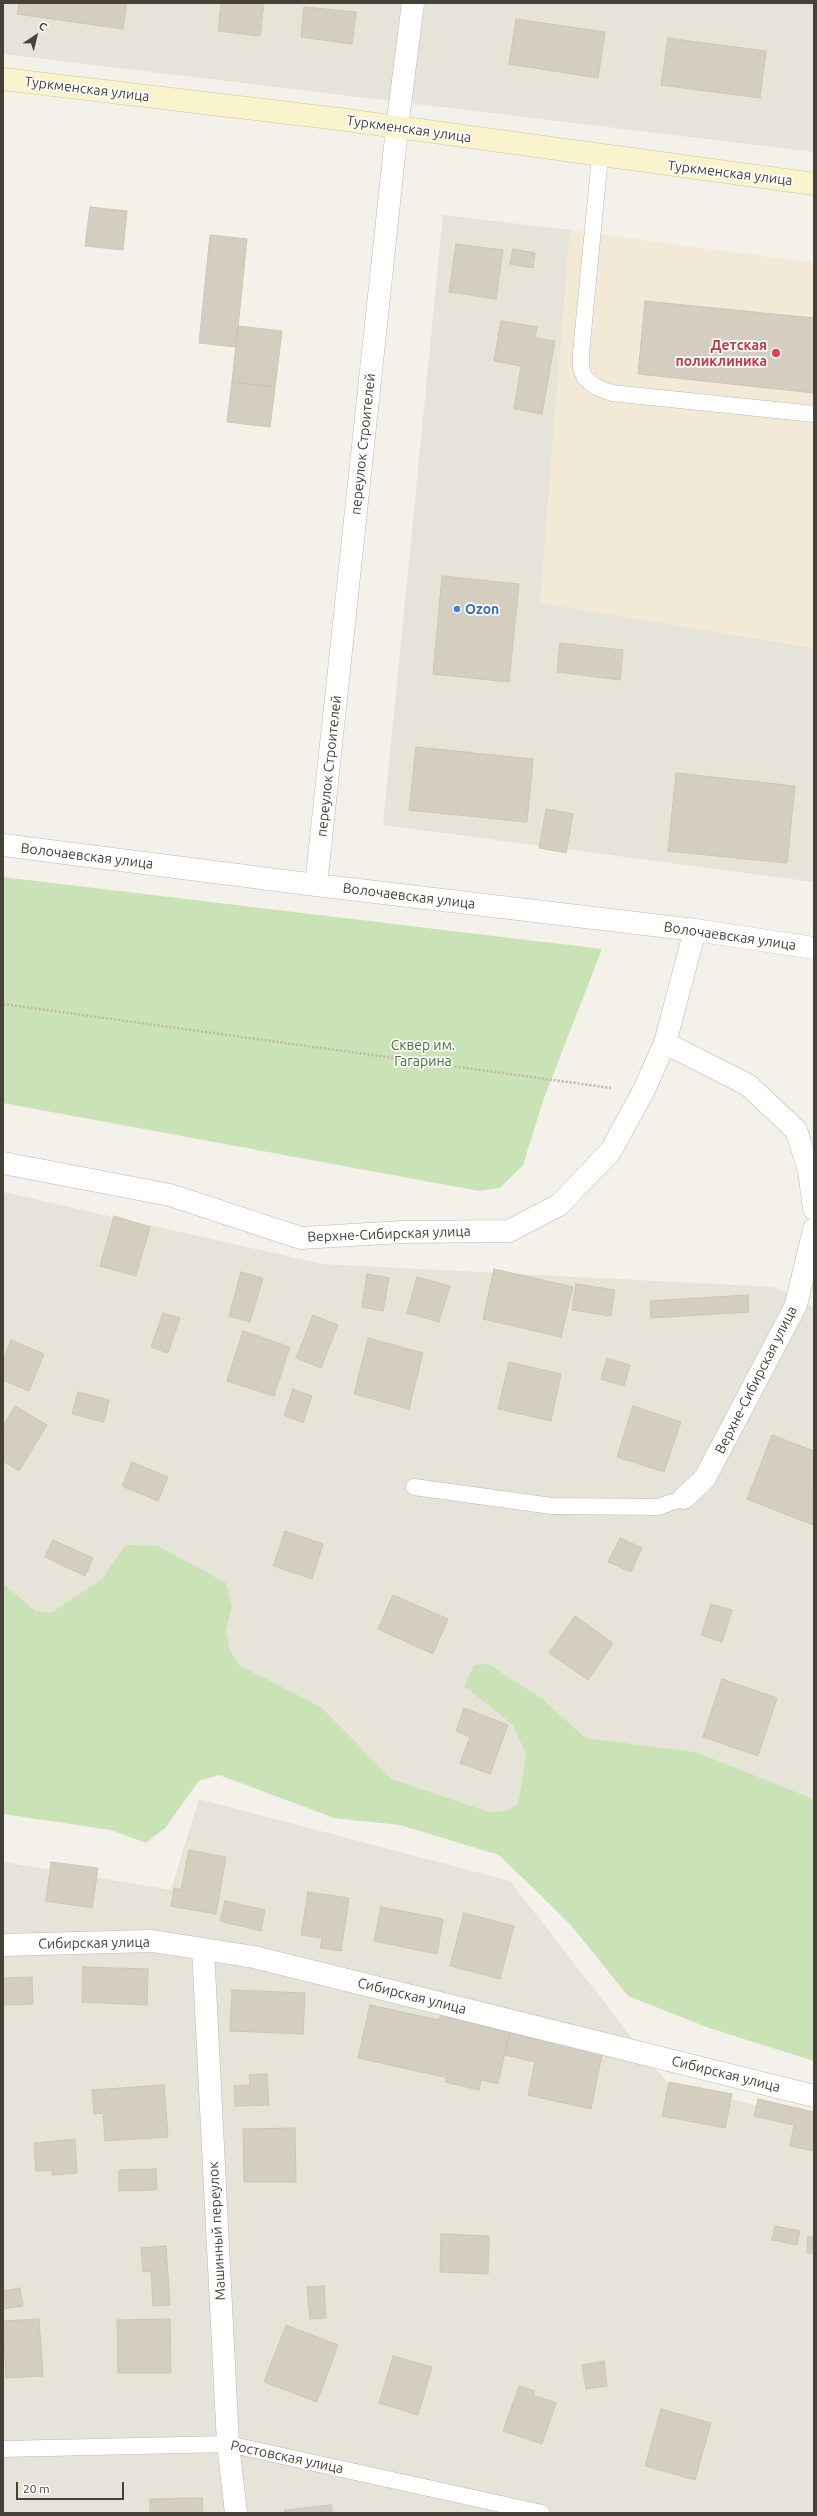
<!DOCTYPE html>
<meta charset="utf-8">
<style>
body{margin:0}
#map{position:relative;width:817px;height:2516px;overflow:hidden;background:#f3f1e9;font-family:Ubuntu,sans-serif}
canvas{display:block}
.frame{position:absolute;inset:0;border:4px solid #464238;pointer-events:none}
.north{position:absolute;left:16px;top:16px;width:40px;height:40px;-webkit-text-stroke:3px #fff;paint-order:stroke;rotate:35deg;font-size:11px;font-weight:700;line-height:16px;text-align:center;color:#464238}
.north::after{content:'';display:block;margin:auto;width:14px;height:18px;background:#464238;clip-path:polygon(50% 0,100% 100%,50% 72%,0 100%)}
.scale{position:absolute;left:16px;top:2482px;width:108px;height:18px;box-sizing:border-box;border:2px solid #464238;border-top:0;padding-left:5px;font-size:12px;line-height:14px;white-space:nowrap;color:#464238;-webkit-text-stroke:3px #fff;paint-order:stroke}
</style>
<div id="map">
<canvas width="817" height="2516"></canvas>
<div class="frame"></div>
<div class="north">С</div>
<div class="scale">20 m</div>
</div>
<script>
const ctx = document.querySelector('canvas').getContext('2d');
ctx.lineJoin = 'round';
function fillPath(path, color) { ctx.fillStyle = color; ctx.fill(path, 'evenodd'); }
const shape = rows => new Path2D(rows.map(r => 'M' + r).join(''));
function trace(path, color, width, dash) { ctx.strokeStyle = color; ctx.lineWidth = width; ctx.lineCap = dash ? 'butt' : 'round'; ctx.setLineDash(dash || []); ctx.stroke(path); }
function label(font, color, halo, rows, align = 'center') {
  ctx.font = font + ' Ubuntu,sans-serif'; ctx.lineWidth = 3.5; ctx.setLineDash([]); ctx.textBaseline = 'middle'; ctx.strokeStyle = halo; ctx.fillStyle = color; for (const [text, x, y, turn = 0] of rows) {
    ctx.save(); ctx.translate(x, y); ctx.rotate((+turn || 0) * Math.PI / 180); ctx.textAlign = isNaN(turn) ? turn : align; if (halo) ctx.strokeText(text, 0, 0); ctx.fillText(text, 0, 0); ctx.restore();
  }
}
const residential = shape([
 [3,3,814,3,814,152,3,54],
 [443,215,570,230,540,603,814,648,814,882,383,825],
 [3,1192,322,1264,775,1287,814,1308,814,1799,696,1752,586,1738,541,1698,491,1706,513,1725,526,1755,518,1804,505,1811,489,1812,392,1779,321,1707,239,1665,230,1650,226,1631,232,1607,125,1546,103,1578,52,1612,37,1612,3,1583],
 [199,1799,510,1881,667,2083,814,2120,814,2513,3,2513,3,1862,171,1890]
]);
const commercial = shape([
 [570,230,814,263,814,648,540,603]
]);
const green = shape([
 [3,877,602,949,544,1098,523,1165,500,1188,479,1191,3,1103],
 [125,1545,158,1546,226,1583,232,1607,226,1631,230,1650,239,1665,321,1707,392,1779,489,1812,505,1811,518,1804,526,1755,513,1725,464,1686,474,1665,488,1664,541,1698,586,1738,696,1752,814,1799,814,2061,709,2028,628,1996,570,1924,499,1855,400,1825,334,1818,219,1775,199,1781,165,1828,146,1843,111,1830,3,1814,3,1583,37,1612,52,1612,103,1578]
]);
const building = shape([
 [19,3,127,3,123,29,17,14,19,3],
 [221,3,264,3,260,36,218,31,221,3],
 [304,7,356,12,352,44,301,37,304,7],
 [516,19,605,32,598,78,509,64,516,19],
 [668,38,766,51,760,98,661,85,668,38],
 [90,207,127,211,123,250,85,246,90,207],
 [210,235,247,239,236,347,199,343,210,235],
 [456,244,503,250,496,299,449,292,456,244],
 [513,249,535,253,533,268,510,264,513,249],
 [645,301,814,318,814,393,638,374,645,301],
 [501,321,537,327,535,338,555,341,542,414,514,409,521,366,494,361,501,321],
 [238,326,282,331,275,387,232,382,238,326],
 [232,382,275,387,270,427,227,422,232,382],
 [442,576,519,584,509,682,433,674,442,576],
 [560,643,623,650,620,680,557,672,560,643],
 [416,747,533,759,527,822,409,810,416,747],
 [676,773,795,786,787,863,668,851,676,773],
 [546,809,573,814,566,853,539,848,546,809],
 [114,1216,150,1227,136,1276,100,1266,114,1216],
 [494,1269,573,1287,561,1337,483,1319,494,1269],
 [241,1272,263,1278,250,1322,229,1316,241,1272],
 [367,1274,389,1278,383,1311,362,1307,367,1274],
 [417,1277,450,1286,439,1322,407,1313,417,1277],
 [576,1284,615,1290,611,1316,572,1310,576,1284],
 [748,1295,749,1312,651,1318,650,1301,748,1295],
 [163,1313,180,1318,168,1353,151,1347,163,1313],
 [313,1315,338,1325,321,1368,296,1358,313,1315],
 [243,1331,290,1347,274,1396,227,1381,243,1331],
 [368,1338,423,1353,409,1409,354,1394,368,1338],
 [11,1340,44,1354,29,1391,3,1380,3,1360,11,1340],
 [607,1358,630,1365,624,1386,601,1379,607,1358],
 [509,1362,561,1374,551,1421,498,1409,509,1362],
 [293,1389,312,1396,303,1423,284,1415,293,1389],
 [78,1392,109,1400,104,1422,72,1414,78,1392],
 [15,1406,47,1425,19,1471,3,1461,3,1426,15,1406],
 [633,1406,681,1422,664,1472,617,1457,633,1406],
 [772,1435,814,1451,813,1525,747,1499,772,1435],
 [132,1462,168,1477,158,1501,122,1486,132,1462],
 [285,1531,323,1544,312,1579,273,1566,285,1531],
 [620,1538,642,1548,631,1572,608,1562,620,1538],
 [53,1540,93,1558,85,1576,45,1557,53,1540],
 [393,1595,448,1619,433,1654,378,1629,393,1595],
 [711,1604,732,1610,722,1642,701,1635,711,1604],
 [575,1616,613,1643,588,1680,549,1653,575,1616],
 [722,1679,777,1698,758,1756,703,1737,722,1679],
 [464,1708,508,1725,490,1774,460,1763,470,1737,456,1731,464,1708],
 [189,1850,226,1857,216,1914,171,1906,174,1888,181,1890,189,1850],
 [51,1862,98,1868,92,1908,46,1901,51,1862],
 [308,1892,349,1898,341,1951,320,1948,322,1938,301,1935,308,1892],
 [225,1901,265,1910,261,1931,220,1921,225,1901],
 [381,1907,443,1919,437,1954,374,1941,381,1907],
 [464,1913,514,1926,500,1979,450,1966,464,1913],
 [83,1967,148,1969,147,2005,82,2002,83,1967],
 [32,1977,33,2004,3,2005,3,1978,32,1977],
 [232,1990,305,1993,303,2034,230,2031,232,1990],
 [370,2005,439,2020,441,2014,510,2030,498,2084,481,2080,479,2090,445,2082,447,2072,444,2077,358,2058,370,2005],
 [510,2030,603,2050,591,2109,528,2095,535,2062,505,2055,510,2030],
 [267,2074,269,2105,235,2106,234,2086,250,2085,249,2075,267,2074],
 [669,2082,732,2094,725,2128,662,2116,669,2082],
 [164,2085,168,2137,105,2141,103,2113,94,2114,92,2090,164,2085],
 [758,2099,814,2112,814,2151,790,2146,794,2125,754,2116,758,2099],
 [295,2128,296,2182,244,2182,243,2129,295,2128],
 [75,2139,77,2173,52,2175,52,2170,36,2171,34,2143,75,2139],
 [156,2169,157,2190,119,2191,119,2170,156,2169],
 [775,2226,800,2231,797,2245,772,2240,775,2226],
 [441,2234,489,2236,488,2274,440,2272,441,2234],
 [808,2237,814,2237,814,2253,807,2253,808,2237],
 [166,2246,170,2305,153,2306,151,2271,143,2272,141,2248,166,2246],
 [324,2286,326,2318,310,2319,307,2287,324,2286],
 [20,2288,23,2306,3,2309,3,2291,20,2288],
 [39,2319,43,2376,6,2378,3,2321,39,2319],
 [170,2319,171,2373,118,2373,117,2320,170,2319],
 [286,2325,338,2345,317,2402,264,2382,286,2325],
 [393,2356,432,2367,418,2415,379,2403,393,2356],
 [604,2361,607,2386,586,2389,582,2365,604,2361],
 [519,2386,535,2391,533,2395,556,2403,542,2444,503,2431,519,2386],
 [661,2409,711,2423,695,2480,645,2466,661,2409],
 [202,2498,203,2513,150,2513,150,2499,202,2498],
 [331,2505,332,2513,285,2513,284,2510,331,2505]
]);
const path = shape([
 [3,1004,611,1088]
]);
const service = shape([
 [600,156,581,353,581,368,585,378,596,387,612,393,814,414],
 [414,1487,552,1506,658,1507,684,1498],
 [3,2449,228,2444,542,2513]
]);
const minor = shape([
 [3,845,316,885,695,930,814,948],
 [316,885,397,128,413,3],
 [665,1043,748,1085,796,1130,809,1170,814,1209],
 [3,1163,170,1195,301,1238,403,1232,509,1231,559,1205,610,1152,643,1092,665,1043,695,930],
 [684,1498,705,1478,796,1305,814,1229],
 [3,1945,152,1941,254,1957,814,2096],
 [203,1949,228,2444,236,2513]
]);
const secondary = shape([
 [3,79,339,119,814,184]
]);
const markers = [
 [776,353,5,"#e0444e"],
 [457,609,4,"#3f7fe0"]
];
const streetNames = [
 ["Туркменская улица",87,89,7],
 ["Туркменская улица",409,129,8],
 ["Туркменская улица",730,173,7],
 ["переулок Строителей",363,444,-84],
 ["переулок Строителей",329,766,-84],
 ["Волочаевская улица",87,856,7],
 ["Волочаевская улица",409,896,7],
 ["Волочаевская улица",730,936,8],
 ["Верхне-Сибирская улица",389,1234,-2],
 ["Верхне-Сибирская улица",756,1380,-63],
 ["Сибирская улица",94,1943,-1],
 ["Сибирская улица",412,1996,14],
 ["Сибирская улица",726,2074,14],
 ["Машинный переулок",217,2231,-93],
 ["Ростовская улица",287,2457,12]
];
const healthNames = [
 ["Детская",767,345],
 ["поликлиника",767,361]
];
const shopNames = [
 ["Ozon",465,609]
];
const parkNames = [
 ["Сквер им.",423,1045],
 ["Гагарина",423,1061]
];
fillPath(residential, '#e6e3d8');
fillPath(commercial, '#f2ead6');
fillPath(green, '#c9e3b6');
fillPath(building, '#d3cebf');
trace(building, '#cdc6b3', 1);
trace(service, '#bdb9ac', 17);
trace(minor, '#bdb9ac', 23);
trace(secondary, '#cec79d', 23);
trace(path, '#beb79f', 2.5, [2, 2]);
trace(service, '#fff', 16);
trace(minor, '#fff', 22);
trace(secondary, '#f9f4cc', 22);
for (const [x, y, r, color] of markers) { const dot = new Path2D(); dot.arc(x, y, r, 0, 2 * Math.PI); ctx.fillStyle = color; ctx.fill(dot); trace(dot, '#fff', 1.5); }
label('14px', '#464238', '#fff', streetNames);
label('bold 14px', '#be3a42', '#fff', healthNames, 'right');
label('bold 14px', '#366cbe', '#fff', shopNames, 'left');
label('14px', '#427231', '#fff', parkNames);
</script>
